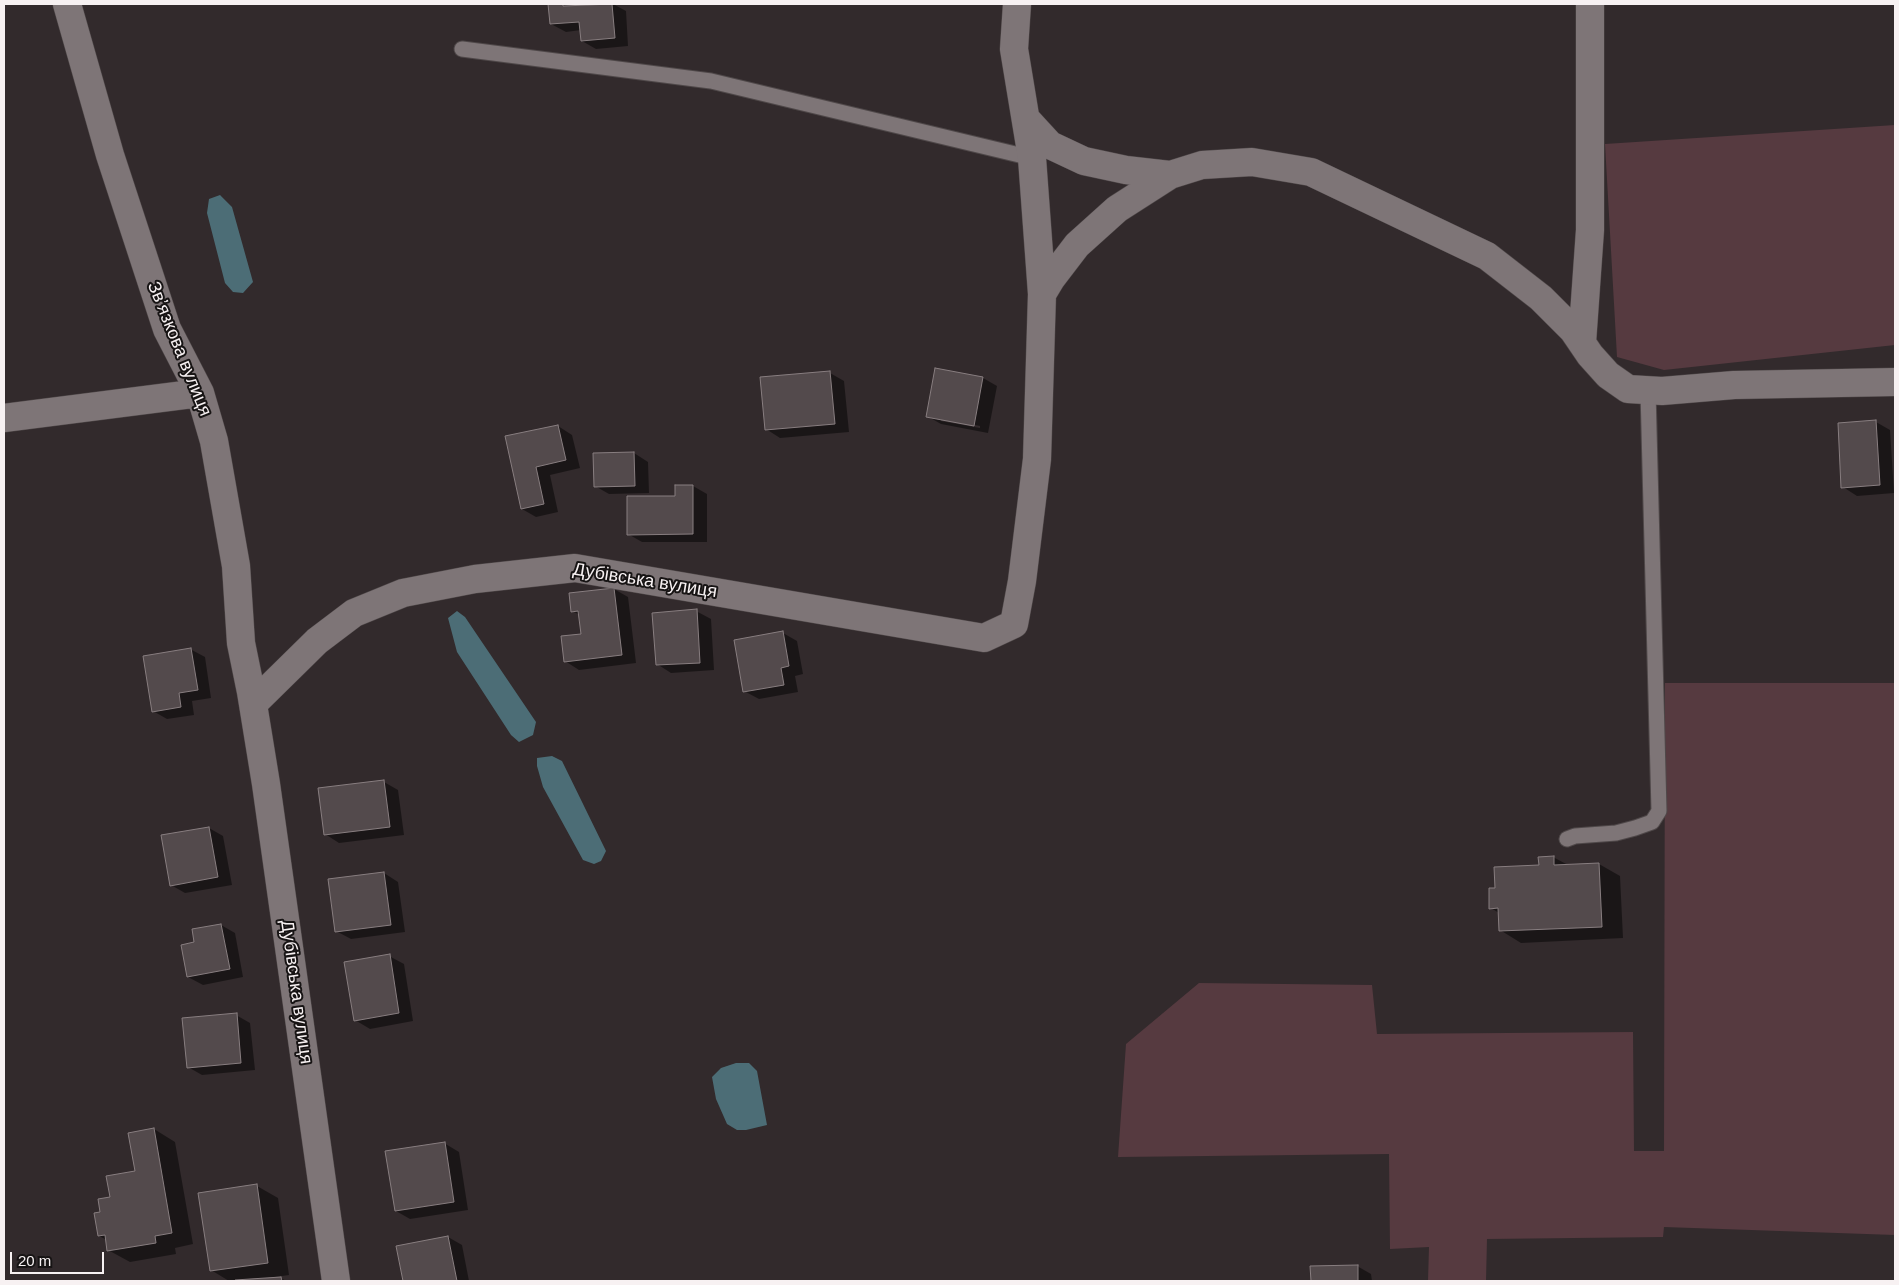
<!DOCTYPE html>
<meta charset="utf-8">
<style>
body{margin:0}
#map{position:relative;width:1899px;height:1285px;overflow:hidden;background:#322a2c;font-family:Arial,sans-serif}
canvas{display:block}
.frame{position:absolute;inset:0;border:5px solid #f7f1f2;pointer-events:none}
.scale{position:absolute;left:10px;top:1252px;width:94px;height:22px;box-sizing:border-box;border:2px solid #f7f1f2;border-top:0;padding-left:6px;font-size:15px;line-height:18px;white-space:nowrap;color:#f7f1f2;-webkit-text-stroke:4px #171414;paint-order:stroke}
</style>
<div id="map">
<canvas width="1899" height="1285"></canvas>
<div class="frame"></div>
<div class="scale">20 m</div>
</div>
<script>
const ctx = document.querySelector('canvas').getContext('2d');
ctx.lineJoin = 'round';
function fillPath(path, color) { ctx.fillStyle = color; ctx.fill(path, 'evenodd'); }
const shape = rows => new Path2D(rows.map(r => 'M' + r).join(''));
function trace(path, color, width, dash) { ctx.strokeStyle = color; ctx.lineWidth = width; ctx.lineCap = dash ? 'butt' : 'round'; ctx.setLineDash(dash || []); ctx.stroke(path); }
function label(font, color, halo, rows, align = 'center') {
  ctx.font = font + ' Arial,sans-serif'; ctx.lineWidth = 4; ctx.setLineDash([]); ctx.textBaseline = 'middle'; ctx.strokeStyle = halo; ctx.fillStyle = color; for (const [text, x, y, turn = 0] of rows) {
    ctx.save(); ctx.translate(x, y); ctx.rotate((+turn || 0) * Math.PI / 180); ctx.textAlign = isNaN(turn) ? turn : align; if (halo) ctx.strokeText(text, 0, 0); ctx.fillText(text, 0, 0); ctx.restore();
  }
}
const green = shape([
 [1895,125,1895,345,1664,370,1617,357,1605,144],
 [1665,683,1895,683,1895,1235,1664,1227,1663,1237,1487,1239,1486,1281,1428,1281,1429,1247,1390,1249,1389,1154,1118,1157,1126,1044,1199,983,1372,985,1377,1034,1633,1032,1634,1151,1664,1151]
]);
const water = shape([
 [220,195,232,207,253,282,243,293,233,292,225,283,207,213,209,199],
 [457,611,465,617,536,722,533,735,519,742,511,735,457,652,448,618],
 [552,756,562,761,606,851,601,861,594,864,583,860,543,787,537,766,537,758],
 [736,1063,749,1063,757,1071,767,1125,746,1130,737,1130,727,1124,716,1099,712,1077,721,1068]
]);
const shadow = shape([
 [550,4,576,4,576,6,613,4,626,11,628,46,596,49,582,41,581,30,566,32,551,24],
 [936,369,983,378,997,386,988,433,941,424,927,416],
 [941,418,980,426,980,428,941,421],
 [830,373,844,381,849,432,780,438,766,429],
 [1876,422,1890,430,1894,493,1857,496,1843,487],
 [558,426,572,435,580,468,550,475,558,512,536,517,522,509,506,437],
 [634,453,648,462,649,493,609,494,595,486],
 [693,486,707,494,707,542,642,542,628,534],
 [614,589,628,597,636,663,579,670,565,661,582,635,580,615,572,611],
 [696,611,711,619,714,670,671,673,657,664],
 [783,633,797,641,803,674,795,676,798,692,759,699,744,691],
 [190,649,205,657,211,698,192,701,194,715,167,719,153,711],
 [384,782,398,790,404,835,339,843,325,834],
 [209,828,223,836,232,885,185,893,171,885],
 [1553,857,1568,865,1599,864,1620,876,1623,938,1521,943,1500,930,1499,913,1491,908,1497,890,1540,867],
 [384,873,398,882,405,932,351,939,336,931],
 [221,925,235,933,243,977,203,985,188,977,196,943],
 [389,956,404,964,413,1021,370,1029,355,1020],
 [236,1015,250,1023,255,1070,202,1075,188,1067],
 [154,1129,175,1142,193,1244,175,1248,176,1254,130,1262,108,1250,107,1240,99,1236,102,1213,111,1198,137,1172],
 [444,1143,459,1152,468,1210,410,1219,396,1211],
 [257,1186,278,1198,289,1275,275,1277,275,1279,281,1278,286,1281,229,1281,211,1270],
 [448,1237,462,1245,469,1281,404,1281,398,1247],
 [1357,1266,1371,1274,1372,1281,1312,1281,1312,1267]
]);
const building = shape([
 [548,4,563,4,563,6,612,4,615,38,581,41,579,22,550,24,548,4],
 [935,368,983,377,974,426,926,417,935,368],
 [830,371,835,424,765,430,760,377,830,371],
 [1876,420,1880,485,1841,488,1838,423,1876,420],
 [558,425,566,460,536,467,544,504,521,509,505,436,558,425],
 [634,452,635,486,594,487,593,453,634,452],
 [675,485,693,485,693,534,627,535,627,496,675,496,675,485],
 [614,588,622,655,564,662,561,636,581,634,578,611,571,612,569,593,614,588],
 [697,609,700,663,656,665,652,613,697,609],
 [783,631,789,666,781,668,784,685,743,692,734,640,783,631],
 [191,648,198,690,179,693,181,707,152,712,143,656,191,648],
 [384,780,390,827,324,835,318,788,384,780],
 [209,827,218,877,170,886,161,835,209,827],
 [1554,856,1554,865,1599,863,1602,927,1499,931,1498,908,1489,909,1489,888,1495,888,1494,867,1539,865,1538,857,1554,856],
 [384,872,391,925,335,932,328,879,384,872],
 [221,924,230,969,187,977,181,945,194,942,192,929,221,924],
 [390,954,399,1013,354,1021,344,962,390,954],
 [237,1013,241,1063,187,1068,182,1018,237,1013],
 [154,1128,172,1233,155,1236,156,1243,107,1251,105,1235,98,1236,94,1213,100,1212,98,1199,110,1197,106,1176,135,1171,128,1133,154,1128],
 [445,1142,454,1202,395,1211,385,1151,445,1142],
 [257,1184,268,1263,210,1271,198,1193,257,1184],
 [448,1236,457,1281,403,1281,396,1246,448,1236],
 [1358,1265,1358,1281,1311,1281,1310,1266,1358,1265],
 [281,1277,282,1281,235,1281,235,1280,281,1277]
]);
const service = shape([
 [462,49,711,81,1032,158],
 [1567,839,1575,836,1616,833,1635,828,1652,822,1659,811,1648,391]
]);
const minor = shape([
 [67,4,110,155,167,329,200,393,214,441,236,566,241,643,251,692,266,784,336,1281],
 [1027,120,1050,145,1084,161,1126,170,1170,175,1202,165,1252,162,1311,172,1487,256,1541,298,1573,330,1590,355,1608,375,1628,389,1662,391,1734,385,1895,382],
 [1042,294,1051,279,1077,245,1117,209,1170,175],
 [1582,343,1590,230,1590,4],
 [4,418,200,393],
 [253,704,317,641,354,613,403,593,475,579,575,568,984,638,1014,624,1022,581,1037,459,1042,294,1032,158,1014,49,1017,4]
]);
const streetNames = [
 ["Звʼязкова вулиця",179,349,68],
 ["Дубівська вулиця",645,581,9],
 ["Дубівська вулиця",296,992,82]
];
fillPath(green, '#563a40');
fillPath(water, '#4c6d76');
fillPath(shadow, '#0007');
fillPath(building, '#534a4c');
trace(building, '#887e80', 1);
trace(service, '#4f4849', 17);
trace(minor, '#4f4849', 29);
trace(service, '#7e7577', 15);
trace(minor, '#7e7577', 28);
label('18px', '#f7f1f2', '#171414', streetNames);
</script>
